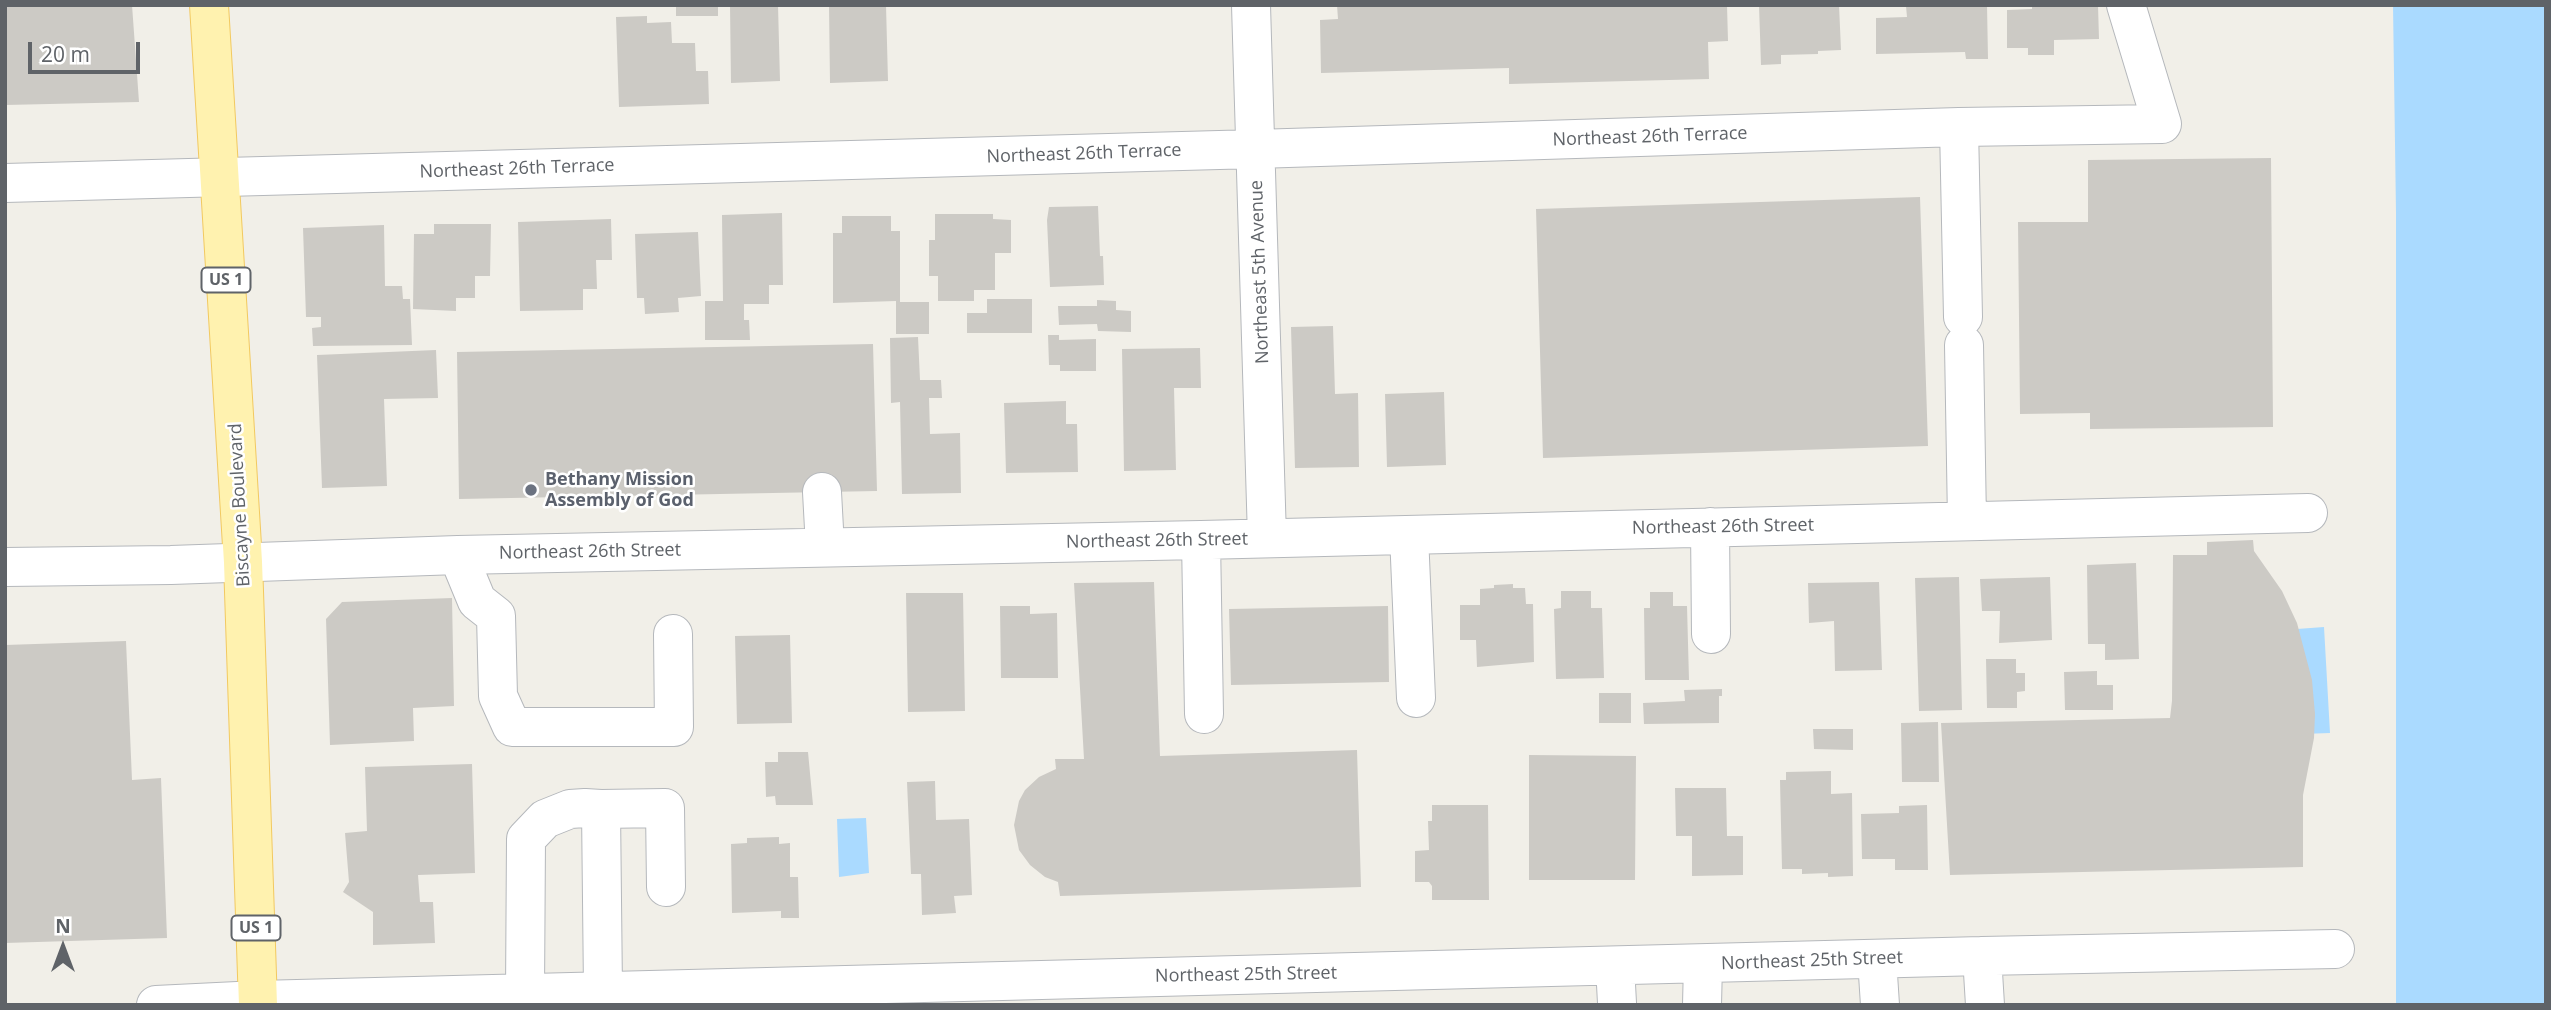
<!DOCTYPE html>
<style>
body{margin:0}
#map{position:relative;width:2551px;height:1010px;overflow:hidden;background:#f1efe8;font-family:"Open Sans",sans-serif}
canvas{display:block}
.frame{position:absolute;inset:0;border:7px solid #5f6368;pointer-events:none}
.north{position:absolute;left:28px;top:912px;width:70px;height:70px;-webkit-text-stroke:5px #fff;paint-order:stroke;rotate:0deg;font-size:19px;font-weight:700;line-height:28px;text-align:center;color:#5f6368}
.north::after{content:'';display:block;margin:auto;width:24px;height:32px;background:#5f6368;clip-path:polygon(50% 0,100% 100%,50% 72%,0 100%)}
.scale{position:absolute;left:28px;top:42px;width:112px;height:32px;box-sizing:border-box;border:4px solid #5f6368;border-top:0;padding-left:9px;font-size:21px;line-height:24px;white-space:nowrap;color:#5f6368;-webkit-text-stroke:5px #fff;paint-order:stroke}
</style>
<div id="map">
<canvas width="2551" height="1010"></canvas>
<div class="frame"></div>
<div class="north">N</div>
<div class="scale">20 m</div>
</div>
<script>
const ctx = document.querySelector('canvas').getContext('2d');
ctx.lineJoin = 'round';
function fillPath(path, color) { ctx.fillStyle = color; ctx.fill(path, 'evenodd'); }
const shape = rows => new Path2D(rows.map(r => 'M' + r).join(''));
function trace(path, color, width, dash) { ctx.strokeStyle = color; ctx.lineWidth = width; ctx.lineCap = dash ? 'butt' : 'round'; ctx.setLineDash(dash || []); ctx.stroke(path); }
function label(font, color, halo, rows, align = 'center') {
  ctx.font = font + ' "Open Sans",sans-serif'; ctx.lineWidth = 5; ctx.setLineDash([]); ctx.textBaseline = 'middle'; ctx.strokeStyle = halo; ctx.fillStyle = color; for (const [text, x, y, turn = 0] of rows) {
    ctx.save(); ctx.translate(x, y); ctx.rotate((+turn || 0) * Math.PI / 180); ctx.textAlign = isNaN(turn) ? turn : align; if (halo) ctx.strokeText(text, 0, 0); ctx.fillText(text, 0, 0); ctx.restore();
  }
}
const water = shape([
 [2393,5,2546,5,2546,1005,2396,1005,2396,213],
 [2324,627,2330,733,2302,734,2297,629],
 [866,818,869,873,839,877,837,819]
]);
const building = shape([
 [5,5,132,5,139,102,5,105],
 [676,5,718,5,718,16,676,16],
 [730,5,778,5,780,81,731,83],
 [829,5,886,5,888,81,830,83],
 [1337,5,1727,5,1728,41,1708,42,1709,79,1509,84,1509,68,1321,73,1320,20,1338,19],
 [1759,5,1839,5,1841,50,1818,51,1818,54,1781,55,1781,64,1761,65],
 [1987,5,1988,59,1966,59,1965,52,1876,54,1876,18,1907,17,1906,6],
 [2032,5,2098,5,2099,39,2054,40,2054,55,2028,55,2028,48,2007,48,2007,10,2032,9],
 [647,16,647,23,671,22,672,43,695,43,696,71,708,71,709,104,619,107,616,17],
 [2271,158,2273,427,2090,429,2090,413,2020,414,2018,222,2088,222,2088,160],
 [1920,197,1928,446,1543,458,1536,209],
 [1098,206,1100,256,1103,256,1104,285,1050,287,1047,220,1049,207],
 [782,213,783,285,769,285,769,304,744,304,744,320,749,320,750,340,705,340,705,301,723,301,722,215],
 [935,214,993,214,993,219,1011,220,1011,253,995,253,995,290,974,290,974,301,938,301,938,276,929,276,929,240,935,240],
 [842,216,891,216,891,231,900,231,900,302,929,302,929,334,896,334,896,301,833,303,833,233,842,233],
 [611,219,612,260,596,260,597,289,583,289,583,310,520,311,518,222],
 [434,224,491,224,490,276,475,276,475,298,456,298,456,311,413,309,414,234,434,234],
 [384,225,385,286,402,286,403,299,410,299,412,345,313,346,312,328,321,327,321,317,306,317,303,228],
 [698,232,701,296,678,298,679,312,645,314,644,298,637,298,635,234],
 [987,299,1032,299,1032,333,967,333,967,313,987,313],
 [1097,300,1116,301,1116,310,1131,311,1131,332,1098,331,1097,324,1059,325,1058,306,1097,306],
 [1333,326,1335,394,1358,393,1359,467,1295,468,1291,327],
 [1048,335,1059,335,1059,340,1096,339,1096,371,1060,371,1060,365,1049,365],
 [918,337,920,380,941,380,942,398,929,398,930,434,960,433,961,493,902,494,900,402,891,403,890,338],
 [873,344,877,491,459,499,457,352],
 [1200,348,1201,388,1174,388,1176,470,1124,471,1122,349],
 [436,350,438,398,384,399,387,486,322,488,317,355],
 [1444,392,1446,465,1387,467,1385,394],
 [1066,401,1066,424,1077,424,1078,472,1006,473,1004,403],
 [2253,540,2254,551,2282,591,2297,623,2312,680,2315,714,2314,738,2303,795,2303,867,1950,875,1941,723,2170,718,2172,701,2173,555,2207,555,2207,542],
 [2136,563,2139,659,2105,660,2105,644,2088,644,2087,565],
 [1959,577,1962,710,1919,711,1915,578],
 [2050,577,2052,640,1999,643,2000,611,1982,611,1980,579],
 [1154,582,1160,756,1357,750,1361,887,1060,896,1058,882,1045,877,1030,865,1019,850,1014,825,1019,801,1025,790,1039,777,1056,769,1055,759,1084,759,1074,583],
 [1879,582,1882,670,1835,671,1834,621,1809,623,1808,583],
 [1513,584,1513,588,1525,588,1526,604,1533,604,1534,662,1477,667,1476,640,1460,640,1460,605,1480,605,1480,589,1494,588,1494,585],
 [1561,591,1591,591,1591,608,1602,608,1604,678,1556,679,1554,609,1561,608],
 [1650,592,1673,592,1673,606,1687,606,1689,680,1645,680,1644,608,1650,608],
 [906,593,963,593,965,711,908,712],
 [452,598,454,706,413,708,414,741,330,745,326,619,342,602],
 [1000,606,1030,606,1030,614,1057,613,1058,678,1001,678],
 [1388,606,1389,682,1231,685,1229,609],
 [790,635,792,723,737,724,735,636],
 [126,641,132,780,161,778,167,938,5,943,5,645],
 [1986,659,2016,659,2016,673,2025,673,2025,691,2017,692,2017,708,1987,708],
 [2097,671,2097,685,2113,685,2113,710,2065,710,2064,672],
 [1722,689,1722,696,1719,696,1719,723,1644,724,1643,703,1685,701,1684,690],
 [1599,693,1631,693,1631,723,1599,723],
 [1938,722,1939,782,1902,782,1901,723],
 [1813,729,1853,729,1853,750,1814,749],
 [778,752,808,752,813,805,776,805,775,796,766,797,765,762,778,762],
 [1529,755,1636,756,1635,880,1529,880],
 [472,764,475,873,418,875,420,902,433,902,435,943,373,945,373,912,343,892,349,882,345,833,367,831,365,767],
 [1831,771,1831,794,1852,793,1853,876,1828,877,1828,873,1802,874,1802,869,1782,869,1780,780,1786,780,1786,772],
 [935,781,936,820,969,819,972,895,954,896,956,913,922,915,921,874,911,874,907,782],
 [1675,788,1726,788,1727,836,1743,836,1743,875,1692,876,1692,836,1676,836],
 [1432,805,1488,805,1489,900,1432,900,1432,886,1429,882,1415,882,1415,851,1429,850,1428,821,1432,821],
 [1927,805,1928,870,1895,870,1895,859,1862,859,1861,814,1899,813,1899,806],
 [779,837,779,844,790,843,790,877,798,877,799,918,781,918,781,911,732,913,731,844,747,843,747,838]
]);
const minor = shape([
 [1251,5,1267,538],
 [1959,127,1963,317],
 [5,183,1256,149,1959,127,2162,124,2126,5],
 [1964,345,1967,521],
 [822,492,825,547],
 [1710,527,1711,634],
 [1409,535,1416,698],
 [1201,540,1204,714],
 [458,555,477,601,496,616,498,696,512,727,674,727,673,634],
 [5,567,171,565,458,555,1201,540,2308,513],
 [601,809,665,808,666,887],
 [1982,956,1985,1005],
 [1877,959,1880,1005],
 [1615,966,1617,1003],
 [525,993,526,839,545,819,570,809,585,808,601,809,603,991],
 [156,1005,258,1000,1982,956,2335,949],
 [1702,1005,1703,964]
]);
const major = shape([
 [209,5,243,562,258,1005]
]);
const markers = [
 [531,490,7,"#6b7280"]
];
const shields = [
 [226,280,49],
 [256,928,49]
];
const shieldNames = [
 ["US 1",226,280],
 ["US 1",256,928]
];
const streetNames = [
 ["Northeast 26th Terrace",1650,137,-2],
 ["Northeast 26th Terrace",1084,154,-2],
 ["Northeast 26th Terrace",517,169,-2],
 ["Northeast 5th Avenue",1260,272,-92],
 ["Biscayne Boulevard",240,505,-93],
 ["Northeast 26th Street",1723,527,-1],
 ["Northeast 26th Street",1157,541,-1],
 ["Northeast 26th Street",590,552,-1],
 ["Northeast 25th Street",1812,961,-2],
 ["Northeast 25th Street",1246,975,-1]
];
const worshipNames = [
 ["Bethany Mission",545,480],
 ["Assembly of God",545,501]
];
fillPath(water, '#aadaff');
fillPath(building, '#cccac5');
trace(minor, '#b5b8bc', 40);
trace(major, '#f2c960', 40);
trace(minor, '#fff', 38);
trace(major, '#fff2af', 38);
for (const [x, y, r, color] of markers) { const dot = new Path2D(); dot.arc(x, y, r, 0, 2 * Math.PI); ctx.fillStyle = color; ctx.fill(dot); trace(dot, '#fff', 2.5); }
for (const [x, y, w] of shields) { const box = new Path2D(); box.roundRect(x - w / 2, y - 12.5, w, 25, 5); ctx.fillStyle = '#fff'; ctx.fill(box); trace(box, '#5f6368', 2); }
label('bold 16px', '#5f6368', null, shieldNames);
label('18px', '#5f6368', '#fff', streetNames);
label('bold 18px', '#5b616d', '#fff', worshipNames, 'left');
</script>
